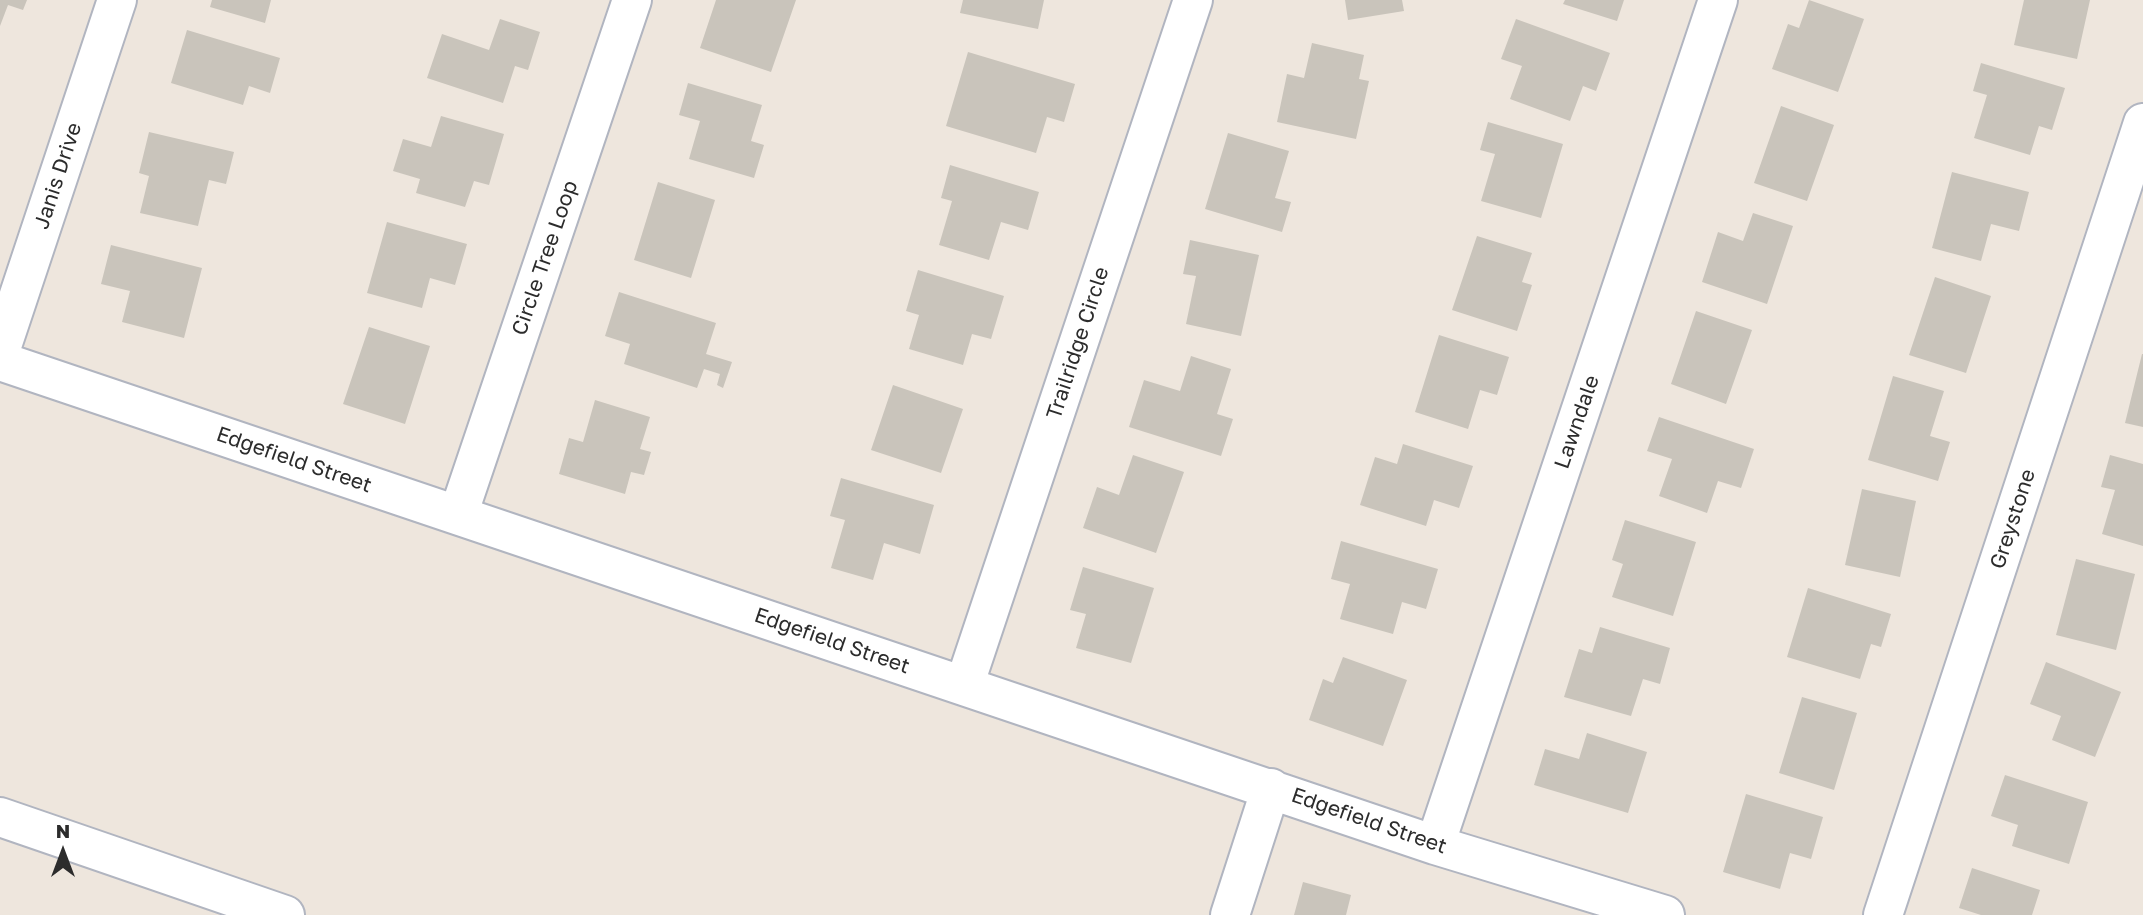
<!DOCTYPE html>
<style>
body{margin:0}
#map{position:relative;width:2143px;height:915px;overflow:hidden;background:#eee6dd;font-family:"Golos Text",sans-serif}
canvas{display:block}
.north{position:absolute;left:28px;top:817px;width:70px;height:70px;-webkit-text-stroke:5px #fff;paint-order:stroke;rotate:0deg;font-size:19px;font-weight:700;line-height:28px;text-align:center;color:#2c2c2c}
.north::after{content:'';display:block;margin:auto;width:24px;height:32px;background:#2c2c2c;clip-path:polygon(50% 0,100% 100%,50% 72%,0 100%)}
</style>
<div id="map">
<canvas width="2143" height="915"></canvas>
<div class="north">N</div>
</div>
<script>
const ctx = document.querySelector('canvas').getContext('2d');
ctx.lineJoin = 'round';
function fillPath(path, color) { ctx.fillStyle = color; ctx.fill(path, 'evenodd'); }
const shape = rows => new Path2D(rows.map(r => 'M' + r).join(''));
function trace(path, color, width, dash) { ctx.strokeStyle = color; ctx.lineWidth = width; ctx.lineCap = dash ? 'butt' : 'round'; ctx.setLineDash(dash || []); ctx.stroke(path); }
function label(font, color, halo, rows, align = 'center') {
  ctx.font = font + ' "Golos Text",sans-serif'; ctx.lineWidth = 5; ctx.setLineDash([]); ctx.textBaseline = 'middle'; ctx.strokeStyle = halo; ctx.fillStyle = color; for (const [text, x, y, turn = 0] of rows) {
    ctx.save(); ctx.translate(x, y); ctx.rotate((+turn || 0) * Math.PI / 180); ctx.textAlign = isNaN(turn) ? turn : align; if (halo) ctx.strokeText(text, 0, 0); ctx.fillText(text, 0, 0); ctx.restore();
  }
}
const building = shape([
 [0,0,27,0,23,10,8,5,0,26],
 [212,0,271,0,265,23,210,7],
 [716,0,796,0,771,72,700,48],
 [963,0,1044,0,1038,29,960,13],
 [1345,0,1402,0,1404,11,1348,20],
 [1565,0,1624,0,1617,21,1563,4],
 [1809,0,1864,19,1838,92,1772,69,1788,24,1799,28],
 [2024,0,2090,0,2077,59,2014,45],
 [500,19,540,32,528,70,515,66,503,103,427,78,442,34,489,50],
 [1516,19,1610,53,1596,91,1583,86,1570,121,1510,99,1522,66,1501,59],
 [187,30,280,58,270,93,249,86,243,105,171,83],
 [1312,43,1364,55,1359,79,1369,81,1356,139,1277,122,1287,74,1304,78],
 [968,52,1075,84,1064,122,1047,117,1036,153,946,126],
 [1981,63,2065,88,2052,130,2039,126,2030,155,1974,138,1987,95,1973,91],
 [688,83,762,105,751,141,764,145,754,178,689,159,700,121,679,115],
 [1781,106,1834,125,1807,201,1754,183],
 [441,116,504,134,489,185,474,181,465,207,416,193,420,179,393,171,403,139,431,147],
 [1488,122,1563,144,1541,218,1481,201,1495,154,1480,150],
 [149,132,234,152,226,184,209,180,198,226,140,213,149,176,139,173],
 [1228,133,1289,151,1275,198,1291,202,1282,232,1205,209],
 [950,165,1039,192,1028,230,1001,222,989,260,939,245,952,201,941,198],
 [1952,172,2029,192,2019,231,1991,224,1981,261,1932,248],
 [658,182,715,200,691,278,634,260],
 [1753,213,1793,226,1767,304,1702,282,1718,232,1743,241],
 [387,222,467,244,455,285,430,278,422,308,367,293],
 [1477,236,1532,253,1522,282,1532,285,1517,331,1452,310],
 [1190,240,1259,255,1241,336,1186,324,1196,276,1183,274],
 [111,245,202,268,184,338,122,322,130,291,101,284],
 [918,270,1004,296,991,339,972,334,963,365,909,349,919,315,906,311],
 [1935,277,1991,296,1966,373,1909,355],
 [619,292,716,323,706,354,732,362,723,388,717,385,720,374,704,369,697,388,624,364,630,344,605,336],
 [1696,311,1752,330,1726,404,1671,384],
 [369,327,430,346,405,424,343,404],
 [1439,335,1509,357,1497,395,1480,390,1468,429,1415,412],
 [2142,354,2143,354,2143,427,2125,423],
 [1191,356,1231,369,1217,414,1233,419,1221,456,1129,427,1144,380,1180,391],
 [1893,376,1944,391,1930,436,1950,442,1938,481,1868,460],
 [893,385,963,409,941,473,871,450],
 [595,400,650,417,640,449,651,452,644,475,631,472,625,494,559,474,569,438,583,442],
 [1659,417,1754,449,1741,488,1718,481,1707,513,1659,496,1672,459,1647,451],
 [1403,444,1473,466,1459,508,1434,500,1426,526,1360,505,1375,457,1397,464],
 [1133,455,1184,472,1156,553,1083,528,1097,487,1119,495],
 [2110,455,2143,464,2143,546,2102,534,2115,490,2101,487],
 [841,478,934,505,920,554,884,543,873,580,831,568,845,520,830,516],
 [1862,489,1916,501,1900,577,1845,565],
 [1625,520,1696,542,1673,616,1612,597,1623,564,1612,560],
 [1341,541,1438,569,1426,609,1402,602,1393,634,1340,619,1350,584,1331,579],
 [2076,559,2135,574,2116,650,2056,635],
 [1083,567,1154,588,1131,663,1076,648,1086,614,1070,610],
 [1808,588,1891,614,1881,647,1871,644,1860,679,1787,657],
 [1600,627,1670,648,1660,684,1643,679,1631,716,1564,697,1579,649,1592,653],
 [1343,657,1407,680,1383,746,1309,720,1323,679,1333,683],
 [2046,662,2121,692,2095,757,2052,740,2061,716,2030,704],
 [1802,697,1857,713,1834,790,1779,773],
 [1587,733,1647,752,1628,813,1534,785,1545,749,1579,759],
 [2005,775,2088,802,2069,864,2012,846,2018,825,1991,816],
 [1746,794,1823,817,1811,859,1790,853,1780,889,1723,872],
 [1972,868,2040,890,2032,915,1981,915,1959,908],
 [1303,882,1351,895,1346,915,1294,915]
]);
const minor = shape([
 [0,352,117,0],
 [0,361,1435,845,1665,915],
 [458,515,632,0],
 [964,686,1193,0],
 [0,817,285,915],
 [1435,845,1718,0],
 [1230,915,1271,788],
 [1883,915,2143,123]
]);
const streetNames = [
 ["Janis Drive",58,176,-72],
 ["Circle Tree Loop",545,258,-71],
 ["Trailridge Circle",1078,343,-72],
 ["Lawndale",1577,422,-71],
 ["Edgefield Street",294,460,19],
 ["Greystone",2013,519,-72],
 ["Edgefield Street",832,641,19],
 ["Edgefield Street",1369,821,19]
];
fillPath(building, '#c9c4bb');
trace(minor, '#b1b5c0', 42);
trace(minor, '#fff', 38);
label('21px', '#2c2c2c', '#fff', streetNames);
</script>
